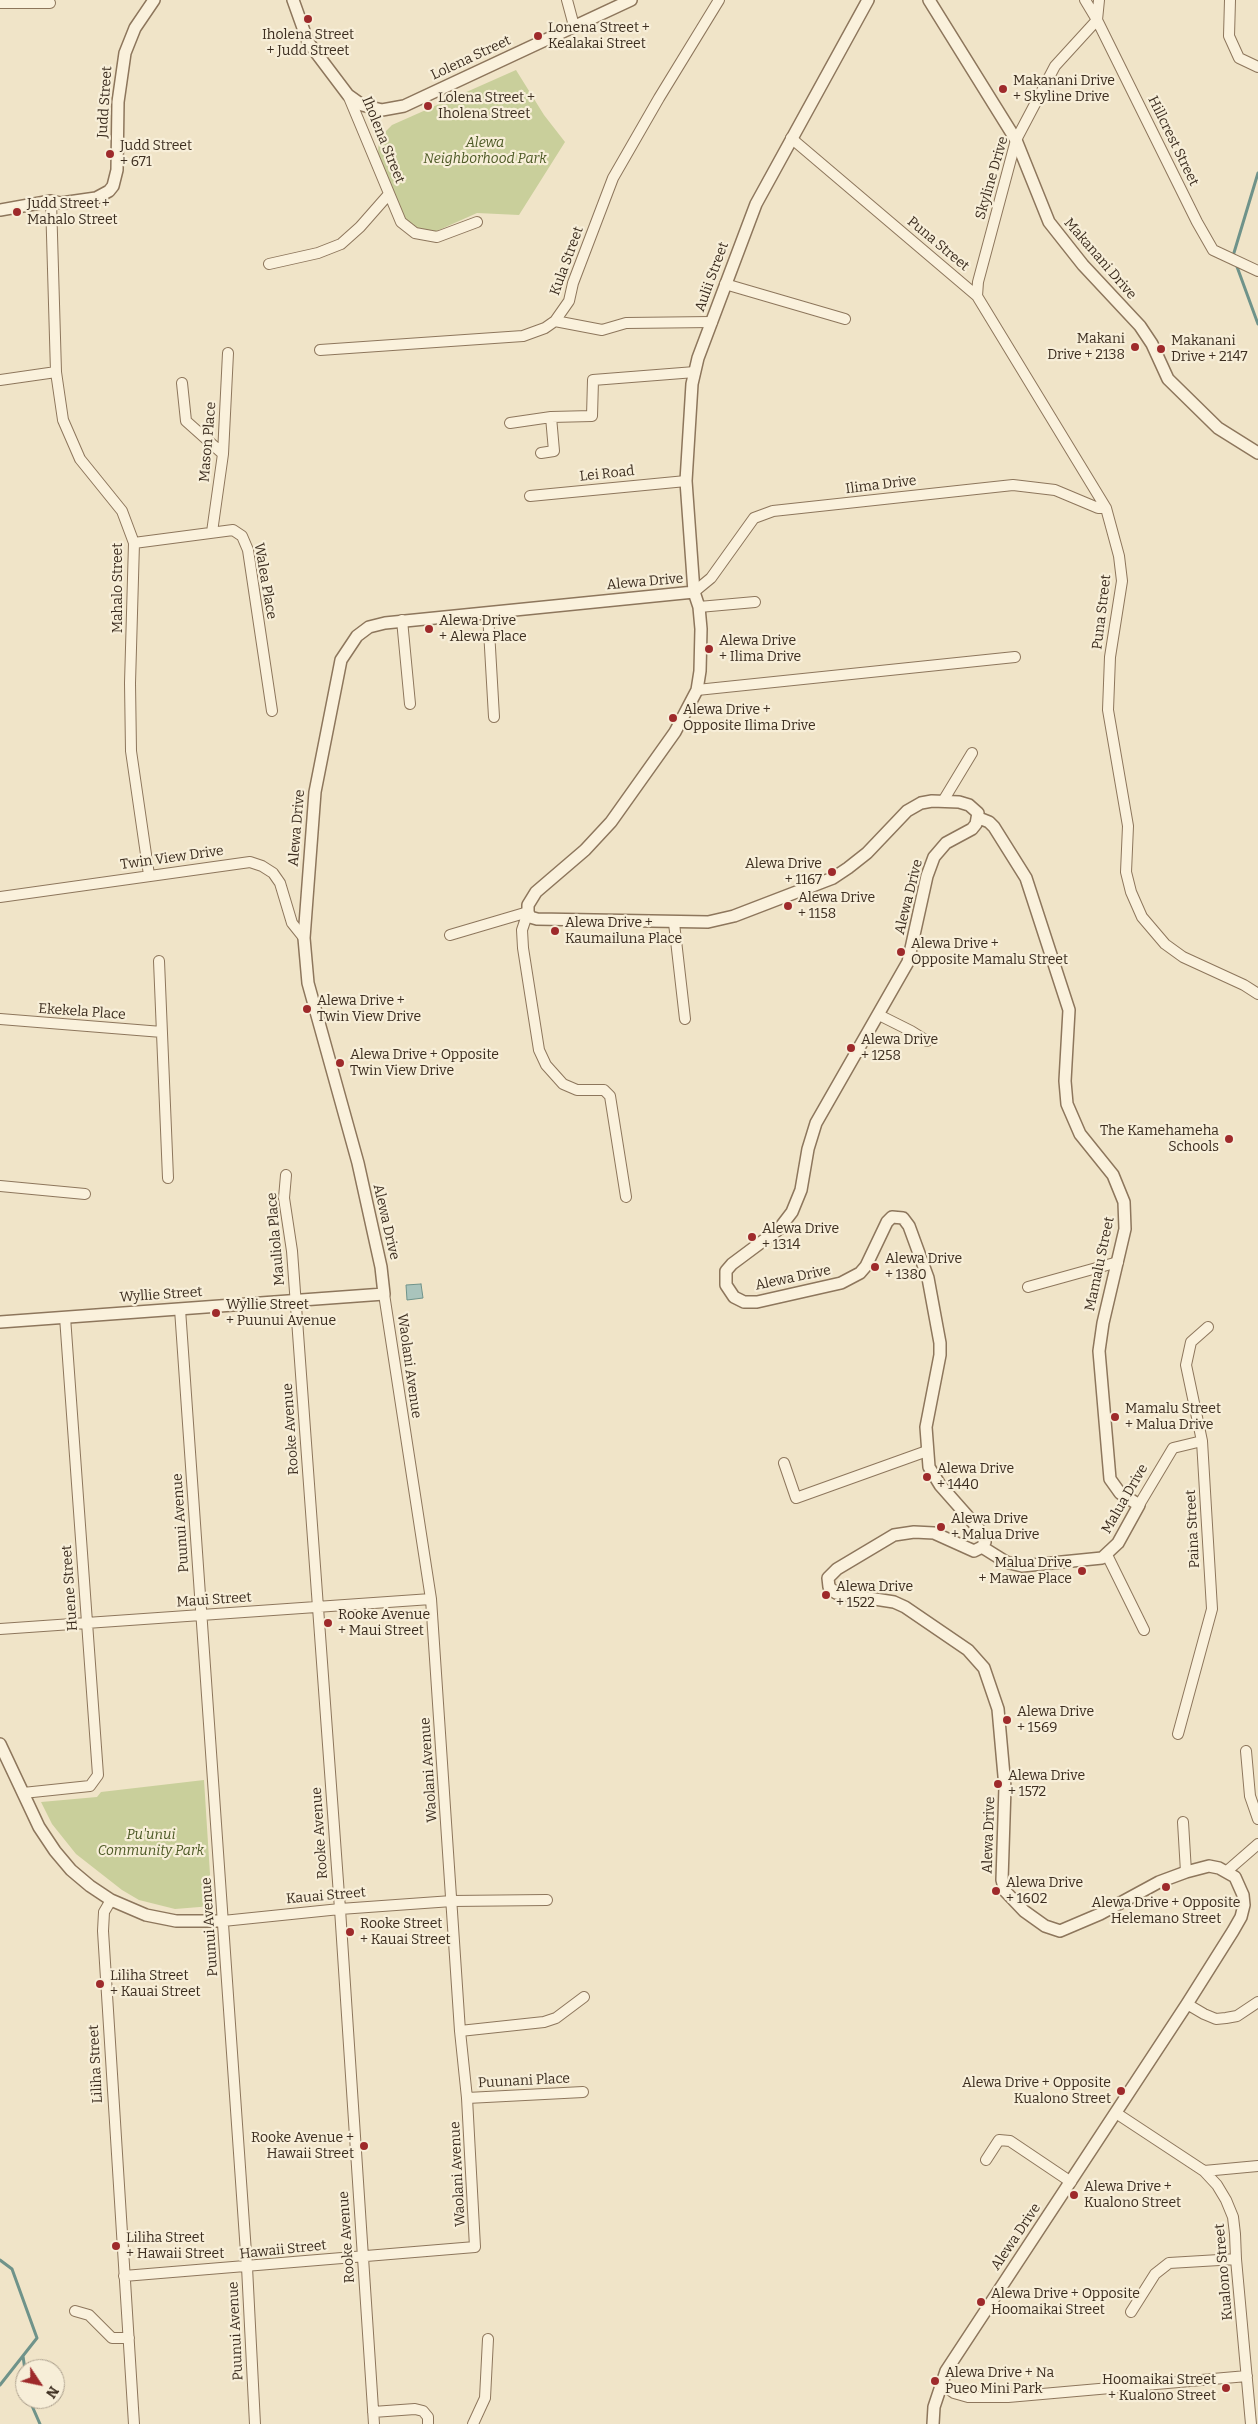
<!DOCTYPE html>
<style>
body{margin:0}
#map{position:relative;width:1258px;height:2424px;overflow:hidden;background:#f0e4c8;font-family:Bitter,serif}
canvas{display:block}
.north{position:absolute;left:15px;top:2359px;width:50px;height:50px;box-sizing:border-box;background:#f7eed8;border:1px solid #ada18e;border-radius:50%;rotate:124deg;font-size:14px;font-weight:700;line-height:20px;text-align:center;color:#3d2e20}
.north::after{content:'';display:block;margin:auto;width:18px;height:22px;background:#9e2a2b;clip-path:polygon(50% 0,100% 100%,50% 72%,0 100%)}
</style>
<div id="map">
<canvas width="1258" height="2424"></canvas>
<div class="north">N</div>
</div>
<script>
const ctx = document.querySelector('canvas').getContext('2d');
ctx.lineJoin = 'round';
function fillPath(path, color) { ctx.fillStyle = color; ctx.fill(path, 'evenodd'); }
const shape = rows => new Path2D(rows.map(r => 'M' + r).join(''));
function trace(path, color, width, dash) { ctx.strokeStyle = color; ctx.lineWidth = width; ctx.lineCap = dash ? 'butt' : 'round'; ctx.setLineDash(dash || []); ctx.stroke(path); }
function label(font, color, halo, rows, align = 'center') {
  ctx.font = font + ' Bitter,serif'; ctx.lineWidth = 4.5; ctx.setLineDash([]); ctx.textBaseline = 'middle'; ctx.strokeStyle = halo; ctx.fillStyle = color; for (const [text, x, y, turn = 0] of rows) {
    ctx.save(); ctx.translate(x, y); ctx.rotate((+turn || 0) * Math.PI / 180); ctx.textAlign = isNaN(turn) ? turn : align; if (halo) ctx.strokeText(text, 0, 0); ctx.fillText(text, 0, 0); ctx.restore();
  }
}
const green = shape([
 [516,70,544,115,565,142,519,215,477,213,430,234,407,225,378,153,379,138,392,125],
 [204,1780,212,1906,175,1909,139,1900,122,1890,76,1854,52,1824,41,1802,97,1797,101,1792]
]);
const water = shape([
 [421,1284,423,1298,407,1300,406,1285,421,1284]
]);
const stream = shape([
 [1233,256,1258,173],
 [1236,264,1258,324],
 [0,2260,12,2269,37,2338,0,2385],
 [23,2356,25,2370],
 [29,2399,40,2424]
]);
const minor = shape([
 [567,0,574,26],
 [1085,0,1097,20,1197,222,1213,250,1258,271],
 [1230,0,1229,36,1239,58,1258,67],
 [0,3,50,3],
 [348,95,401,222,415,233,437,237,477,222],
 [791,138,977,296,1106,508,1119,556,1122,581,1110,657,1108,710,1128,826,1126,872,1131,892,1142,917,1165,944,1183,957,1244,985,1258,994],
 [51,201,56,372,63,420,80,459,122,511,134,543,130,683,131,751,149,875],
 [269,264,318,253,341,244,360,227,389,194],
 [725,284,845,319],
 [977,296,978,282,1016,140,1055,66,1097,20,1099,0],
 [555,321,602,330,626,323,712,322],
 [320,350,523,336,545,328,555,321,569,301,573,283,613,178,659,98,719,0],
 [0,380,56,372],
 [182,383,186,421,223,454],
 [510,423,551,417,592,416,593,380,695,372],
 [541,453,554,451,551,417],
 [530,496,686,481],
 [212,532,223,454,228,353],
 [134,543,233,530,242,536,248,550,272,711],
 [694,592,711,578,754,518,773,511,1013,485,1055,490,1098,508,1106,508],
 [699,607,755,602],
 [488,613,494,717],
 [402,620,410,704],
 [697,690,1015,657],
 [943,801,972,753],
 [0,897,250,862,262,866,273,873,280,883,292,923,304,938],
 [528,912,522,930,523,948,539,1050,546,1065,563,1084,577,1090,604,1090,610,1096,626,1197],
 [674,923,685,1019],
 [450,935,528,912],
 [159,961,168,1178],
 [879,1015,911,1031,927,1041],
 [0,1019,162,1032],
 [286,1175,284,1198,292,1251,340,1909,374,2424],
 [0,1186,85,1194],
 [1028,1287,1118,1262],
 [180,1309,247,2267,255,2424],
 [784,1463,796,1498,927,1451],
 [1139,1505,1173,1448,1202,1441],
 [1107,1555,1144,1630],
 [0,1629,431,1599],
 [1178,1734,1212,1609,1202,1441,1186,1365,1191,1342,1208,1327],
 [1246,1751,1250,1796,1258,1819],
 [23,1793,90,1786,98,1775,65,1317],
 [1183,1822,1186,1872],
 [1227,1871,1258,1844],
 [111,1900,104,1912,103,1931,134,2424],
 [223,1921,340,1909,452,1901,547,1900],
 [1187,2004,1204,2014,1216,2019,1226,2018,1237,2016,1258,2002],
 [460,2031,544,2022,556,2018,584,1997],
 [467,2098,583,2092],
 [1116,2113,1204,2171,1217,2185,1226,2200,1233,2217,1235,2234,1236,2259,1251,2424],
 [986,2160,999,2140,1010,2141,1071,2182],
 [1204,2171,1258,2166],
 [124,2276,475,2247,467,2098,460,2031,431,1599,384,1294],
 [75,2311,89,2315,112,2338,129,2338],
 [1131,2312,1155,2274,1169,2263,1236,2259],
 [941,2384,954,2393,968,2397,1008,2397,1247,2376],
 [373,2412,415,2409,423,2411,428,2417,428,2424],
 [473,2424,485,2398,488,2339]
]);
const tertiary = shape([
 [293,0,308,42,348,95,362,105,382,110,404,106,631,0],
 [868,0,756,204,698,358,692,384,686,481,694,592,699,607,701,629,700,671,697,690,675,732,611,822,585,850,536,892,528,905,528,912,530,917,537,919,708,922,734,916,833,878,848,868,867,853,907,811,921,803,932,801,959,802,969,805,978,813,976,824,972,829,946,843,934,857,927,876,908,962,816,1123,808,1149,801,1190,792,1212,779,1229,732,1264,726,1271,726,1285,734,1297,744,1302,757,1302,841,1283,860,1273,866,1266,887,1222,892,1217,903,1218,909,1226,928,1278,940,1343,940,1355,926,1427,929,1467,940,1485,978,1528,985,1542,982,1547,974,1551,934,1533,914,1532,894,1535,837,1569,828,1578,829,1587,836,1593,894,1602,905,1607,968,1650,984,1668,998,1709,1005,1787,1002,1880,1005,1891,1024,1911,1045,1926,1060,1931,1100,1914,1159,1882,1186,1872,1209,1866,1219,1868,1235,1877,1243,1895,1244,1905,1241,1917,1233,1931,1187,2004,946,2371,934,2407,933,2424],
 [929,0,1016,140,1049,222,1083,265,1140,326,1152,344,1168,379,1218,428,1258,453],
 [0,210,51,201,61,203,96,198,109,191,113,186,117,170,118,102,125,53,135,28,154,0],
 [979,818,989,822,994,827,1026,878,1069,1010,1065,1081,1067,1104,1080,1134,1113,1175,1124,1202,1125,1229,1103,1323,1099,1351,1110,1479,1120,1493,1139,1505,1118,1543,1102,1558,1022,1566,1006,1562,982,1547],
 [0,1322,384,1294,381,1267,358,1163,308,983,304,938,315,792,341,660,357,636,369,627,385,623,694,592],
 [0,1744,39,1827,55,1851,71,1870,90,1886,111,1900,146,1915,176,1921,223,1921]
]);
const markers = [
 [308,19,5,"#9e2a2b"],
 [538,36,5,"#9e2a2b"],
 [1003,89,5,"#9e2a2b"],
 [428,106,5,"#9e2a2b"],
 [110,154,5,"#9e2a2b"],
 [17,212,5,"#9e2a2b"],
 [1135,347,5,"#9e2a2b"],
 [1161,349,5,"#9e2a2b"],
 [429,629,5,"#9e2a2b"],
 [709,649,5,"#9e2a2b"],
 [673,718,5,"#9e2a2b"],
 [832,872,5,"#9e2a2b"],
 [788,906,5,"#9e2a2b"],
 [555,931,5,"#9e2a2b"],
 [901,952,5,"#9e2a2b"],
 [307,1009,5,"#9e2a2b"],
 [851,1048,5,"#9e2a2b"],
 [340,1063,5,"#9e2a2b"],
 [1229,1139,5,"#9e2a2b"],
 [752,1237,5,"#9e2a2b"],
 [875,1267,5,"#9e2a2b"],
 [216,1313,5,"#9e2a2b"],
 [1115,1417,5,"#9e2a2b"],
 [927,1477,5,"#9e2a2b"],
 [941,1527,5,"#9e2a2b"],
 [1082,1571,5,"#9e2a2b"],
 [826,1595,5,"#9e2a2b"],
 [328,1623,5,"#9e2a2b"],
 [1007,1720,5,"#9e2a2b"],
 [998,1784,5,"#9e2a2b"],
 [1166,1887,5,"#9e2a2b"],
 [996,1891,5,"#9e2a2b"],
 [350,1932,5,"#9e2a2b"],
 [100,1984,5,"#9e2a2b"],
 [1121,2091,5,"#9e2a2b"],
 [364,2146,5,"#9e2a2b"],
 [1074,2195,5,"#9e2a2b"],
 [116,2246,5,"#9e2a2b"],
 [981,2302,5,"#9e2a2b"],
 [935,2381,5,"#9e2a2b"],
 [1226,2388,5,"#9e2a2b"]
];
const poiNames = [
 ["Lonena Street +",548,28],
 ["Kealakai Street",548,44],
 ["Iholena Street",308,35,"center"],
 ["+ Judd Street",308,51,"center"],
 ["Makanani Drive",1013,81],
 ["+ Skyline Drive",1013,97],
 ["Lolena Street +",438,98],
 ["Iholena Street",438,114],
 ["Judd Street",120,146],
 ["+ 671",120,162],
 ["Judd Street +",27,204],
 ["Mahalo Street",27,220],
 ["Makani",1125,339,"right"],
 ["Drive + 2138",1125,355,"right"],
 ["Makanani",1171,341],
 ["Drive + 2147",1171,357],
 ["Alewa Drive",439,621],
 ["+ Alewa Place",439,637],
 ["Alewa Drive",719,641],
 ["+ Ilima Drive",719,657],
 ["Alewa Drive +",683,710],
 ["Opposite Ilima Drive",683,726],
 ["Alewa Drive",822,864,"right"],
 ["+ 1167",822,880,"right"],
 ["Alewa Drive",798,898],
 ["+ 1158",798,914],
 ["Alewa Drive +",565,923],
 ["Kaumailuna Place",565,939],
 ["Alewa Drive +",911,944],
 ["Opposite Mamalu Street",911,960],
 ["Alewa Drive +",317,1001],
 ["Twin View Drive",317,1017],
 ["Alewa Drive",861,1040],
 ["+ 1258",861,1056],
 ["Alewa Drive + Opposite",350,1055],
 ["Twin View Drive",350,1071],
 ["The Kamehameha",1219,1131,"right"],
 ["Schools",1219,1147,"right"],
 ["Alewa Drive",762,1229],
 ["+ 1314",762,1245],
 ["Alewa Drive",885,1259],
 ["+ 1380",885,1275],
 ["Wyllie Street",226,1305],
 ["+ Puunui Avenue",226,1321],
 ["Mamalu Street",1125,1409],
 ["+ Malua Drive",1125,1425],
 ["Alewa Drive",937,1469],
 ["+ 1440",937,1485],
 ["Alewa Drive",951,1519],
 ["+ Malua Drive",951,1535],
 ["Malua Drive",1072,1563,"right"],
 ["+ Mawae Place",1072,1579,"right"],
 ["Alewa Drive",836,1587],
 ["+ 1522",836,1603],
 ["Rooke Avenue",338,1615],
 ["+ Maui Street",338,1631],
 ["Alewa Drive",1017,1712],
 ["+ 1569",1017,1728],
 ["Alewa Drive",1008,1776],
 ["+ 1572",1008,1792],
 ["Alewa Drive",1006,1883],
 ["+ 1602",1006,1899],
 ["Alewa Drive + Opposite",1166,1903,"center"],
 ["Helemano Street",1166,1919,"center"],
 ["Rooke Street",360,1924],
 ["+ Kauai Street",360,1940],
 ["Liliha Street",110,1976],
 ["+ Kauai Street",110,1992],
 ["Alewa Drive + Opposite",1111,2083,"right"],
 ["Kualono Street",1111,2099,"right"],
 ["Rooke Avenue +",354,2138,"right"],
 ["Hawaii Street",354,2154,"right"],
 ["Alewa Drive +",1084,2187],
 ["Kualono Street",1084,2203],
 ["Liliha Street",126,2238],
 ["+ Hawaii Street",126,2254],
 ["Alewa Drive + Opposite",991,2294],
 ["Hoomaikai Street",991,2310],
 ["Alewa Drive + Na",945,2373],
 ["Pueo Mini Park",945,2389],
 ["Hoomaikai Street",1216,2380,"right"],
 ["+ Kualono Street",1216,2396,"right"]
];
const streetNames = [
 ["Lolena Street",471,58,-25],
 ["Judd Street",105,102,-86],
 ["Iholena Street",383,140,68],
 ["Hillcrest Street",1173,141,64],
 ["Skyline Drive",992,178,-74],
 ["Puna Street",938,244,40],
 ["Makanani Drive",1100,259,49],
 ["Kula Street",567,261,-70],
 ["Aulii Street",712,277,-70],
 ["Mason Place",208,442,-85],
 ["Lei Road",607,474,-6],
 ["Ilima Drive",881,485,-7],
 ["Walea Place",265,581,80],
 ["Alewa Drive",645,582,-5],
 ["Mahalo Street",118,588,-90],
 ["Puna Street",1102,612,-83],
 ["Alewa Drive",297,828,-85],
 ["Twin View Drive",172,858,-8],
 ["Alewa Drive",909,897,-76],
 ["Ekekela Place",82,1012,4],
 ["Alewa Drive",386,1222,77],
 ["Mauliola Place",276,1239,-95],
 ["Mamalu Street",1100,1264,-78],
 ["Alewa Drive",793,1278,-12],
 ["Wyllie Street",161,1295,-4],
 ["Waolani Avenue",409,1366,82],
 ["Rooke Avenue",291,1429,-94],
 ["Malua Drive",1125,1499,-60],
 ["Puunui Avenue",181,1523,-94],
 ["Paina Street",1193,1529,-93],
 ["Huene Street",70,1588,-94],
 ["Maui Street",214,1600,-4],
 ["Waolani Avenue",429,1770,-94],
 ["Rooke Avenue",320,1833,-94],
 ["Alewa Drive",989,1835,-88],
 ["Kauai Street",326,1896,-5],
 ["Puunui Avenue",210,1927,-94],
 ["Liliha Street",96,2064,-93],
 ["Puunani Place",524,2081,-3],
 ["Waolani Avenue",458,2174,-93],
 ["Rooke Avenue",347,2237,-94],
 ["Alewa Drive",1016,2237,-56],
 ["Hawaii Street",283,2250,-6],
 ["Kualono Street",1224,2272,-95],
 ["Puunui Avenue",236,2331,-93]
];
const parkNames = [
 ["Alewa",485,143],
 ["Neighborhood Park",485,159],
 ["Pu'unui",151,1835],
 ["Community Park",151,1851]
];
fillPath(green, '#c9cf9b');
fillPath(water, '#a9c4bc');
trace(water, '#6f938a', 1);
trace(stream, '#6f938a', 3);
trace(minor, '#8d765c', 12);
trace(tertiary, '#8d765c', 14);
trace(minor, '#faf1dc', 10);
trace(tertiary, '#faf1dc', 11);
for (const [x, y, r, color] of markers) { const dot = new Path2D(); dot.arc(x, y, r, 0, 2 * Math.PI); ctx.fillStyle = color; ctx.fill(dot); trace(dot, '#f7eed8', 2); }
label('14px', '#3d2e20', '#f7eed8', poiNames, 'left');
label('14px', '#3d2e20', '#f7eed8', streetNames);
label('italic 14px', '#4d5a26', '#f7eed8', parkNames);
</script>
